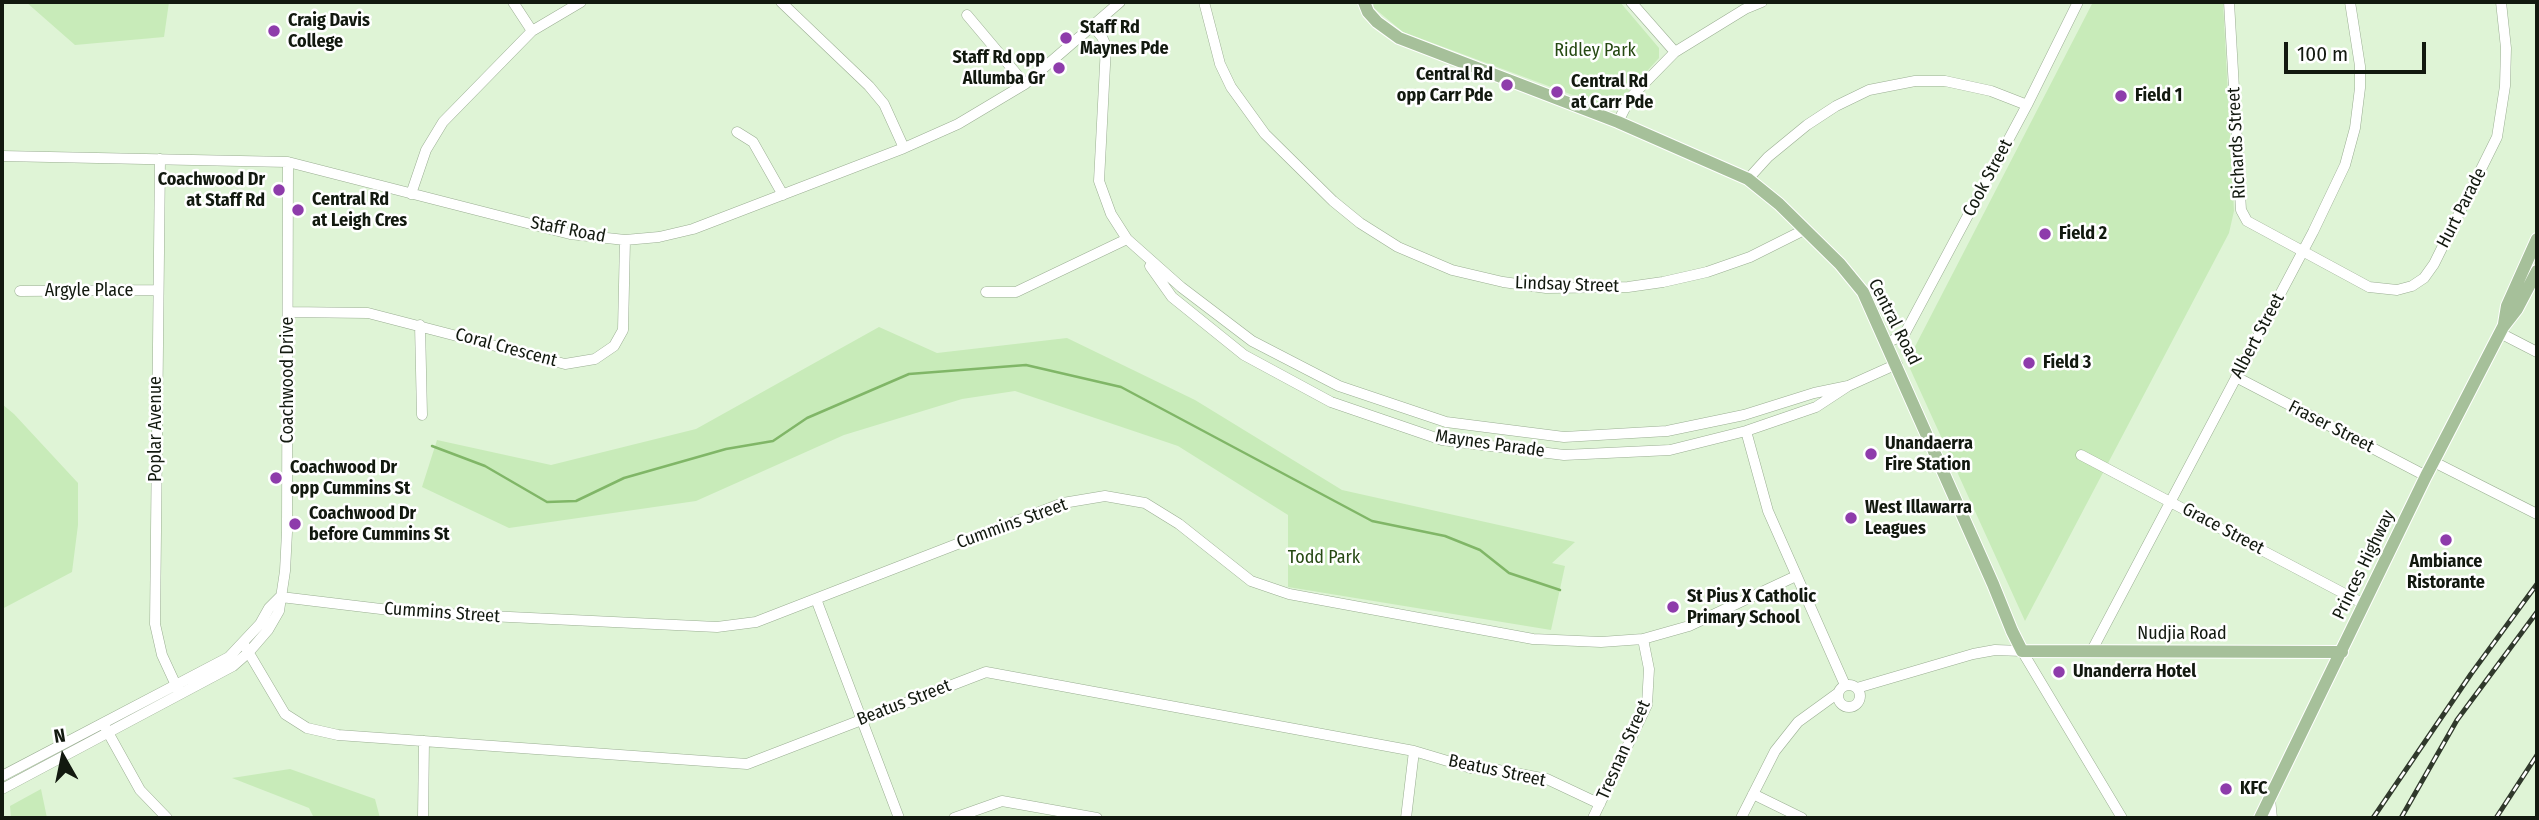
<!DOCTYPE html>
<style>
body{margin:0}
#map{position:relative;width:2539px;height:820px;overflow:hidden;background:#dff4d6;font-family:"Fira Sans Condensed",sans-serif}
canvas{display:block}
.frame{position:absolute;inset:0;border:4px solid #12190f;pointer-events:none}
.north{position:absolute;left:28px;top:722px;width:70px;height:70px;-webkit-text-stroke:5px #fff;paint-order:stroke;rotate:351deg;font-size:19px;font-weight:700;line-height:28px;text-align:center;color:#12190f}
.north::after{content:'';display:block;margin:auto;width:24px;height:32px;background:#12190f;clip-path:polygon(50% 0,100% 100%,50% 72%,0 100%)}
.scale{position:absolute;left:2284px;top:42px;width:142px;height:32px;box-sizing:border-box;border:4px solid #12190f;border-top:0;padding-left:9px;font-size:21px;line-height:24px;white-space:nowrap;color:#12190f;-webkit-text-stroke:5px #fff;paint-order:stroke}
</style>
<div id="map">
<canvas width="2539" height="820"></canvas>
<div class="frame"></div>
<div class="north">N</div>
<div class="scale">100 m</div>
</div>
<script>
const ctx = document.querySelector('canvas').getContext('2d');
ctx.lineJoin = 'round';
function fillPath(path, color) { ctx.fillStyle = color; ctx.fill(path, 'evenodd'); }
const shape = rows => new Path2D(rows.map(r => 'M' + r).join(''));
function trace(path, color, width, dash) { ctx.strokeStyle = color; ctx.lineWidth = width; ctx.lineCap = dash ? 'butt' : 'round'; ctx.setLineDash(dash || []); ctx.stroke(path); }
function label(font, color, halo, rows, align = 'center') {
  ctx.font = font + ' "Fira Sans Condensed",sans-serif'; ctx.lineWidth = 5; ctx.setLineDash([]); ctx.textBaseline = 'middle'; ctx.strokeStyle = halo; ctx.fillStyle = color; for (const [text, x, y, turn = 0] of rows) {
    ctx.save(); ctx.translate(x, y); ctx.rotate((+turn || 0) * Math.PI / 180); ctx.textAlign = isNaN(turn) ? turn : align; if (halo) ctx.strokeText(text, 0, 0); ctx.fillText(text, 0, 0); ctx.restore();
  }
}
const green = shape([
 [26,2,169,2,164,37,75,45],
 [1373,2,1620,2,1659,48,1659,58,1616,105,1605,107,1403,32,1374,8],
 [2093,2,2223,2,2234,211,2229,233,2025,621,1907,362],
 [879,327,937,353,1067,338,1195,400,1342,490,1575,542,1552,563,1565,566,1551,630,1288,587,1288,515,1178,446,1015,391,962,399,844,435,696,501,509,528,422,487,437,440,551,465,696,429],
 [2,404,14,414,78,483,78,525,72,572,2,609],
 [290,769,375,799,380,818,314,818,309,808,232,778],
 [41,789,47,818,11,818,10,806]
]);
const stream = shape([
 [432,446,485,466,547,502,576,501,624,478,726,449,773,441,807,418,909,374,1026,365,1121,387,1372,521,1445,536,1480,550,1509,573,1560,590]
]);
const minor = shape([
 [513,2,532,31],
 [781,2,869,86,884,104,904,148],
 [1204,2,1220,64,1231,87,1265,134,1333,201,1360,223,1398,247,1452,270,1503,282,1546,288,1628,287,1663,282,1707,272,1750,257,1804,230],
 [1631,2,1675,52],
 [2229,2,2241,210,2247,221,2369,287,2397,290,2412,286,2424,278,2434,264,2497,137,2505,86,2506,48,2501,2],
 [967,15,1025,84],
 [1093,26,1102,37,1106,46,1099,181,1111,214,1127,239,1181,287,1252,341,1339,386,1446,422,1564,437,1667,431,1744,415,1814,393,1848,386],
 [1618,122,1630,98,1675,52,1745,9,1762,2],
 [737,132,753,142,783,195],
 [2,156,288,162,570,234,625,240,659,237,693,229,727,216,904,148,958,124,1025,84,1120,2],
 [160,159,155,624,162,655,180,694],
 [1748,179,1768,157,1807,125,1836,106,1869,90,1915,81,1945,81,1991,91,2027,105],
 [411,194,426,150,443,122,532,31,581,2],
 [1150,266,1172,297,1244,355,1331,402,1442,440,1564,455,1670,450,1746,431,1816,407,1848,386,1897,364],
 [20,291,157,290],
 [986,292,1016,292,1127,239],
 [288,312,368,313,565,364,595,359,614,346,623,330,625,240],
 [420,325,422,415],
 [2500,333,2537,352],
 [1886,343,1904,335,2027,105,2078,2],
 [2236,377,2426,476],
 [1746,431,1768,511,1845,685],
 [2081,455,2364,604],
 [2434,462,2537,514],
 [281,597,406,612,717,627,756,622,1063,503,1105,496,1145,503,1179,524,1251,581,1289,594,1533,639,1601,642,1643,639,1689,626,1796,576],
 [816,599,899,818],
 [243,643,285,714,307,728,338,735,747,764,986,672,1414,751,1471,768,1498,770,1547,779,1600,804],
 [2091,652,2313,232,2345,165,2355,128,2360,88,2360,66,2350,2],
 '1838 696a11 11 0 1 1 22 0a11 11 0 1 1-22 0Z',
 [1857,688,1973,654,1995,650,2022,651,2122,818],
 [105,727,140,790,167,818],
 [2,776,229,657,260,624,269,608,280,597],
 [2,789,233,666,249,652,268,630,279,611,285,571,287,532,288,162],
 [1753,794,1802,818],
 [2270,799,2272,818],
 [423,818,424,741],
 [954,818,1002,801,1097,818],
 [1406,818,1414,751],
 [1593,818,1647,705,1649,669,1643,639],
 [1741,818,1775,751,1798,722,1838,693]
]);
const major = shape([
 [1364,2,1368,12,1377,22,1399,38,1618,122,1748,179,1779,204,1840,264,1863,292,1993,584,2012,631,2022,651,2342,652],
 [2504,324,2507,306,2537,239],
 [2260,818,2426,476,2503,327,2517,309,2537,271]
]);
const rail = shape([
 [2373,818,2471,674,2537,584],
 [2401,818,2457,720,2537,612],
 [2496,818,2537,755]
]);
const markers = [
 [274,31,7,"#8e3cab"],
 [1066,38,7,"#8e3cab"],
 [1059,68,7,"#8e3cab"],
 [1507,85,7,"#8e3cab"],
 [1557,92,7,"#8e3cab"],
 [2121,96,7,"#8e3cab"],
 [279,190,7,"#8e3cab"],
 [298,210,7,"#8e3cab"],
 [2045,234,7,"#8e3cab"],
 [2029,363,7,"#8e3cab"],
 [1871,454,7,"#8e3cab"],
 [276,478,7,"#8e3cab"],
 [1851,518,7,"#8e3cab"],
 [295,524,7,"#8e3cab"],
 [2446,540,7,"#8e3cab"],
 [1673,607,7,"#8e3cab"],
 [2059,672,7,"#8e3cab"],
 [2226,789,7,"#8e3cab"]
];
const poiNames = [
 ["Craig Davis",288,21],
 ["College",288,42],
 ["Staff Rd",1080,28],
 ["Maynes Pde",1080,49],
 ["Staff Rd opp",1045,58,"right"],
 ["Allumba Gr",1045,79,"right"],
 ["Central Rd",1493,75,"right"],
 ["opp Carr Pde",1493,96,"right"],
 ["Central Rd",1571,82],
 ["at Carr Pde",1571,103],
 ["Field 1",2135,96],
 ["Coachwood Dr",265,180,"right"],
 ["at Staff Rd",265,201,"right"],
 ["Central Rd",312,200],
 ["at Leigh Cres",312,221],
 ["Field 2",2059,234],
 ["Field 3",2043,363],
 ["Unandaerra",1885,444],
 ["Fire Station",1885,465],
 ["Coachwood Dr",290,468],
 ["opp Cummins St",290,489],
 ["West Illawarra",1865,508],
 ["Leagues",1865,529],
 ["Coachwood Dr",309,514],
 ["before Cummins St",309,535],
 ["Ambiance",2446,562,"center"],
 ["Ristorante",2446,583,"center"],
 ["St Pius X Catholic",1687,597],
 ["Primary School",1687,618],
 ["Unanderra Hotel",2073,672],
 ["KFC",2240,789]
];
const parkNames = [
 ["Ridley Park",1595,51],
 ["Todd Park",1324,558]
];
const streetNames = [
 ["Richards Street",2237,143,-93],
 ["Cook Street",1988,178,-62],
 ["Hurt Parade",2462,208,-63],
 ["Staff Road",568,230,11],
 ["Lindsay Street",1567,285,2],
 ["Argyle Place",89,291],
 ["Central Road",1894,322,63],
 ["Albert Street",2258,336,-62],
 ["Coral Crescent",506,348,15],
 ["Coachwood Drive",288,380,-90],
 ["Fraser Street",2331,427,27],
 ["Poplar Avenue",156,429,-90],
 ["Maynes Parade",1490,444,8],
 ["Cummins Street",1012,524,-20],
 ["Grace Street",2223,529,28],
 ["Princes Highway",2364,565,-64],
 ["Cummins Street",442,613,4],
 ["Nudjia Road",2182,634],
 ["Beatus Street",904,703,-21],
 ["Tresnan Street",1624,750,-66],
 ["Beatus Street",1497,771,12]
];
fillPath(green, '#c8ebb9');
trace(stream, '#80b667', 2.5);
trace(minor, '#9aae92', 11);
trace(major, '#fff', 14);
trace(minor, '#fff', 10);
trace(major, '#a6c09a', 12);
trace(rail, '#30392c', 5);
trace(rail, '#fff', 2.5, [8]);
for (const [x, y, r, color] of markers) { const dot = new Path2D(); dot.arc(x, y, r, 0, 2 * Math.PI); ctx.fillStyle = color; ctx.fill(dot); trace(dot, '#fff', 2.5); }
label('bold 18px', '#12190f', '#fff', poiNames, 'left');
label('18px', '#264912', '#fff', parkNames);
label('18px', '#12190f', '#fff', streetNames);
</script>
